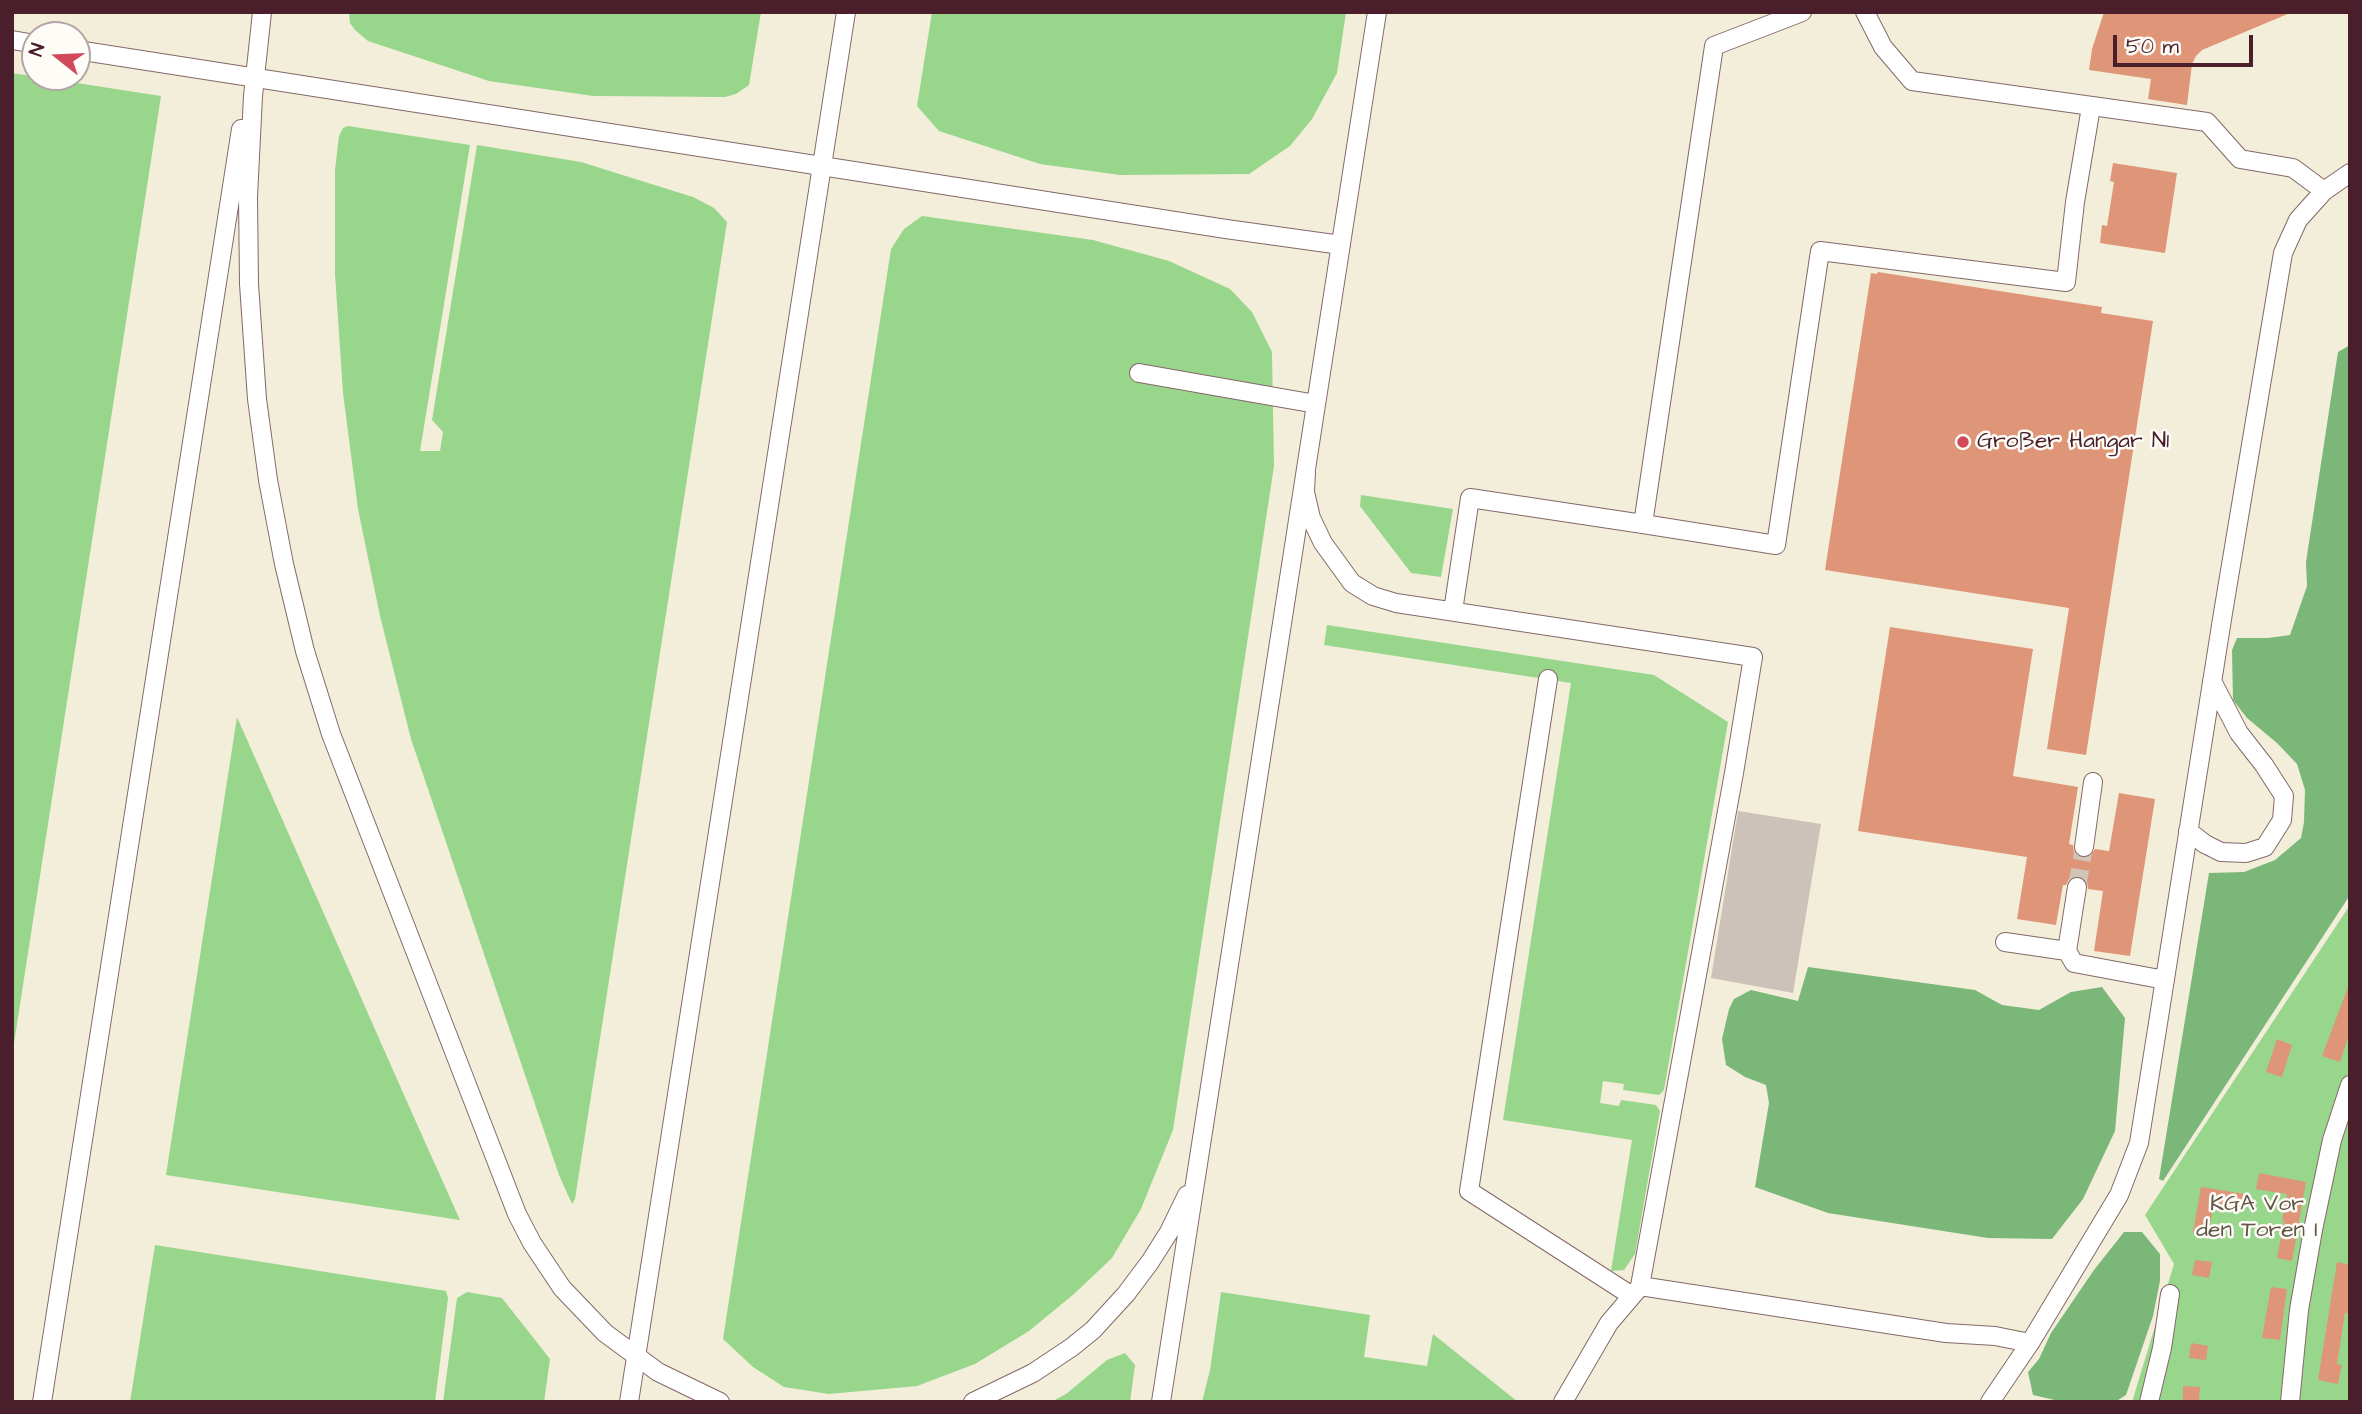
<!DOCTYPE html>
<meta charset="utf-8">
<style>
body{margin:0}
#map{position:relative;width:2362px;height:1414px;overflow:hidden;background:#f3eeda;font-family:"Architects Daughter",sans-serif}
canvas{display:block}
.frame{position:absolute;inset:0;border:14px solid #4a1f2b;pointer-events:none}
.north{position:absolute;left:21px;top:21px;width:70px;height:70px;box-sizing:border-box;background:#fdfcf7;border:2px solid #b5a4a5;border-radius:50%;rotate:288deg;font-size:19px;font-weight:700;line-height:28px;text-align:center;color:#4a1f2b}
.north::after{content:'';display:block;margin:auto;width:24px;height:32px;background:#d1495b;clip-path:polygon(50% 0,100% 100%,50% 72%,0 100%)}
.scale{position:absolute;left:2113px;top:35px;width:140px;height:32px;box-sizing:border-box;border:4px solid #4a1f2b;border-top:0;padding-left:9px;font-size:21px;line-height:24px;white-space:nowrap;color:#4a1f2b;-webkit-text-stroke:5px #fdfcf7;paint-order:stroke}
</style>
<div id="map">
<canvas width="2362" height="1414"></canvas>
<div class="frame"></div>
<div class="north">N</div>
<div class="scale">50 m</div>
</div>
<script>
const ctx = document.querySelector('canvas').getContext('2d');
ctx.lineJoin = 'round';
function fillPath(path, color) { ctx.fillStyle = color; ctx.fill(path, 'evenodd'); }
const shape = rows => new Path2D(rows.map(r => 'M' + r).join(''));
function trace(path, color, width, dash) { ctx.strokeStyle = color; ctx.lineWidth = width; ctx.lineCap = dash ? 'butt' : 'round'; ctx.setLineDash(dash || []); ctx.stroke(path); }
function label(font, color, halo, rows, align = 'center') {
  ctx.font = font + ' "Architects Daughter",sans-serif'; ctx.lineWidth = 5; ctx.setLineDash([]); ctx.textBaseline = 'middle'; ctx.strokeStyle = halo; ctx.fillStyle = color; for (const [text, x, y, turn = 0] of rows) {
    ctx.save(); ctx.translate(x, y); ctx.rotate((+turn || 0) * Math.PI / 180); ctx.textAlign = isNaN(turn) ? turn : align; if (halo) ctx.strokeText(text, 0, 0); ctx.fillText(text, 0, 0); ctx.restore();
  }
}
const industrial = shape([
 [1738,811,1821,824,1793,993,1711,978]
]);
const green = shape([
 [349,12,761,12,749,85,736,94,725,97,593,96,489,81,368,41,355,30,350,23],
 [932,12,1346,12,1337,73,1312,119,1290,146,1249,174,1120,175,1040,164,939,131,917,106],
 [12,73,161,96,12,1056],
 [348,126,470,145,420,451,440,451,443,432,432,420,477,145,581,162,693,197,714,208,727,222,575,1199,572,1204,559,1175,411,739,380,616,358,509,343,393,335,274,335,170,339,136,343,128],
 [922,216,1093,240,1169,261,1230,289,1252,312,1272,352,1274,466,1173,1130,1141,1209,1112,1258,1074,1294,1029,1331,975,1364,917,1386,829,1394,784,1387,753,1367,723,1339,891,249,904,229],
 [1361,495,1453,509,1441,577,1411,573,1360,506],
 [1327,625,1654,675,1728,722,1664,1090,1659,1095,1623,1090,1624,1084,1603,1081,1600,1103,1619,1106,1621,1100,1656,1105,1660,1111,1635,1254,1624,1270,1611,1271,1632,1140,1503,1120,1571,683,1324,645],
 [237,717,412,1113,460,1220,166,1175],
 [2350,905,2350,1402,2132,1402,2174,1264,2145,1215],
 [155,1245,446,1291,448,1298,435,1402,130,1402],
 [467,1292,502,1298,550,1359,544,1402,443,1402,457,1298],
 [1221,1292,1370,1315,1364,1357,1427,1366,1433,1334,1518,1402,1202,1402,1210,1370],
 [1125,1353,1135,1365,1130,1402,1051,1402,1066,1394,1107,1360]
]);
const forest = shape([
 [2350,345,2350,895,2163,1181,2159,1179,2209,873,2244,872,2275,860,2301,838,2304,822,2305,790,2297,764,2277,743,2247,718,2233,700,2232,650,2237,638,2268,638,2290,635,2307,586,2306,562,2338,352],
 [1808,967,1975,990,2002,1005,2039,1010,2071,992,2102,987,2125,1018,2115,1131,2083,1199,2052,1239,1988,1238,1828,1213,1755,1187,1769,1103,1766,1085,1745,1077,1726,1065,1722,1039,1729,1009,1734,999,1751,990,1798,1001],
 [2124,1232,2142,1232,2160,1254,2160,1281,2153,1316,2126,1395,2115,1402,2063,1402,2033,1395,2028,1372,2039,1359,2051,1333,2094,1270]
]);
const building = shape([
 [2104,12,2290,12,2290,13,2202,50,2196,56,2192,64,2187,105,2148,99,2151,79,2089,70,2092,49],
 [2113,163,2177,173,2165,253,2100,243,2102,225,2107,226,2114,182,2110,181],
 [1878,272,2102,307,2101,313,2153,321,2086,755,2047,749,2069,608,1825,570,1871,273,1877,274],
 [1890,627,2033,649,2013,776,2078,787,2069,844,2073,845,2074,852,2078,856,2089,857,2095,849,2109,851,2119,793,2155,799,2130,956,2094,951,2103,891,2088,889,2087,882,2084,878,2074,876,2069,879,2066,885,2063,885,2056,925,2017,919,2027,857,1858,831],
 [2348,987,2350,1032,2340,1062,2322,1056],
 [2277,1039,2292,1045,2282,1077,2266,1072],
 [2259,1173,2306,1182,2292,1261,2277,1258,2284,1221,2282,1221,2287,1194,2256,1189],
 [2201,1187,2245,1194,2246,1196,2244,1209,2214,1203,2208,1234,2193,1232],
 [2195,1260,2212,1262,2209,1278,2192,1275],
 [2337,1262,2350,1265,2350,1305,2349,1313,2345,1313,2337,1364,2342,1365,2338,1384,2318,1380],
 [2271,1287,2287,1289,2280,1340,2262,1338],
 [2191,1343,2208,1346,2206,1360,2189,1358],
 [2183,1386,2200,1387,2199,1402,2183,1401]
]);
const minorTunnel = shape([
 [2077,887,2084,847]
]);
const minor = shape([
 [262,12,253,96,248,197,249,284,257,399,268,480,284,564,305,651,331,734,517,1214,532,1243,562,1288,605,1333,658,1372,720,1402],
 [1802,12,1714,46,1643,524,1776,545,1820,251,2066,282,2075,202,2091,107],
 [1865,12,1883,47,1912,81,2207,122,2240,159,2293,168,2324,191],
 [12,40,35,44],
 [77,50,1226,229,1341,245],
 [1139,373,1316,404],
 [1306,472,1305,492,1311,518,1323,543,1352,583,1373,596,1396,603,1753,657,1734,773,1640,1286,1946,1333,1995,1336,2030,1343],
 [1453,611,1470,498,1643,524],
 [1548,679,1469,1191,1632,1296],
 [2188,831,2205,844,2221,852,2246,853,2265,847,2282,820,2284,796,2264,765,2239,733,2212,681],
 [2084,847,2093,782],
 [2005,942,2067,951,2077,887],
 [2067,951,2074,963,2165,980],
 [42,1402,241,129],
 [629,1402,846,12],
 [973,1402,1033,1373,1072,1347,1093,1330,1126,1294,1150,1262,1169,1232,1187,1195],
 [1161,1402,1377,12],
 [1563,1402,1609,1323,1638,1289],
 [1990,1402,2030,1343,2119,1195,2139,1143,2223,613,2283,253,2298,220,2324,191,2350,173],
 [2149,1402,2162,1348,2170,1294],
 [2290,1402,2299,1310,2313,1230,2332,1140,2350,1085]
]);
const markers = [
 [1963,442,7,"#d1495b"]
];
const poiNames = [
 ["Großer Hangar N1",1977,442]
];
const parkNames = [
 ["KGA Vor",2257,1205],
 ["den Toren I",2257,1231]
];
fillPath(industrial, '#cdc2b9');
fillPath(green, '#98d68c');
fillPath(forest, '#7ab778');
fillPath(building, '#df9578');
trace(minorTunnel, '#d1c5b7', 18, [18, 9]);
trace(minor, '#856768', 20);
trace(minor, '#fff', 18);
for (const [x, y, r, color] of markers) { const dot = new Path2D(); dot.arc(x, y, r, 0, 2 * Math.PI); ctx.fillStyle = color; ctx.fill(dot); trace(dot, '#fdfcf7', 2.5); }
label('23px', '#4a1f2b', '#fdfcf7', poiNames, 'left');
label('23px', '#615648', '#fdfcf7', parkNames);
</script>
